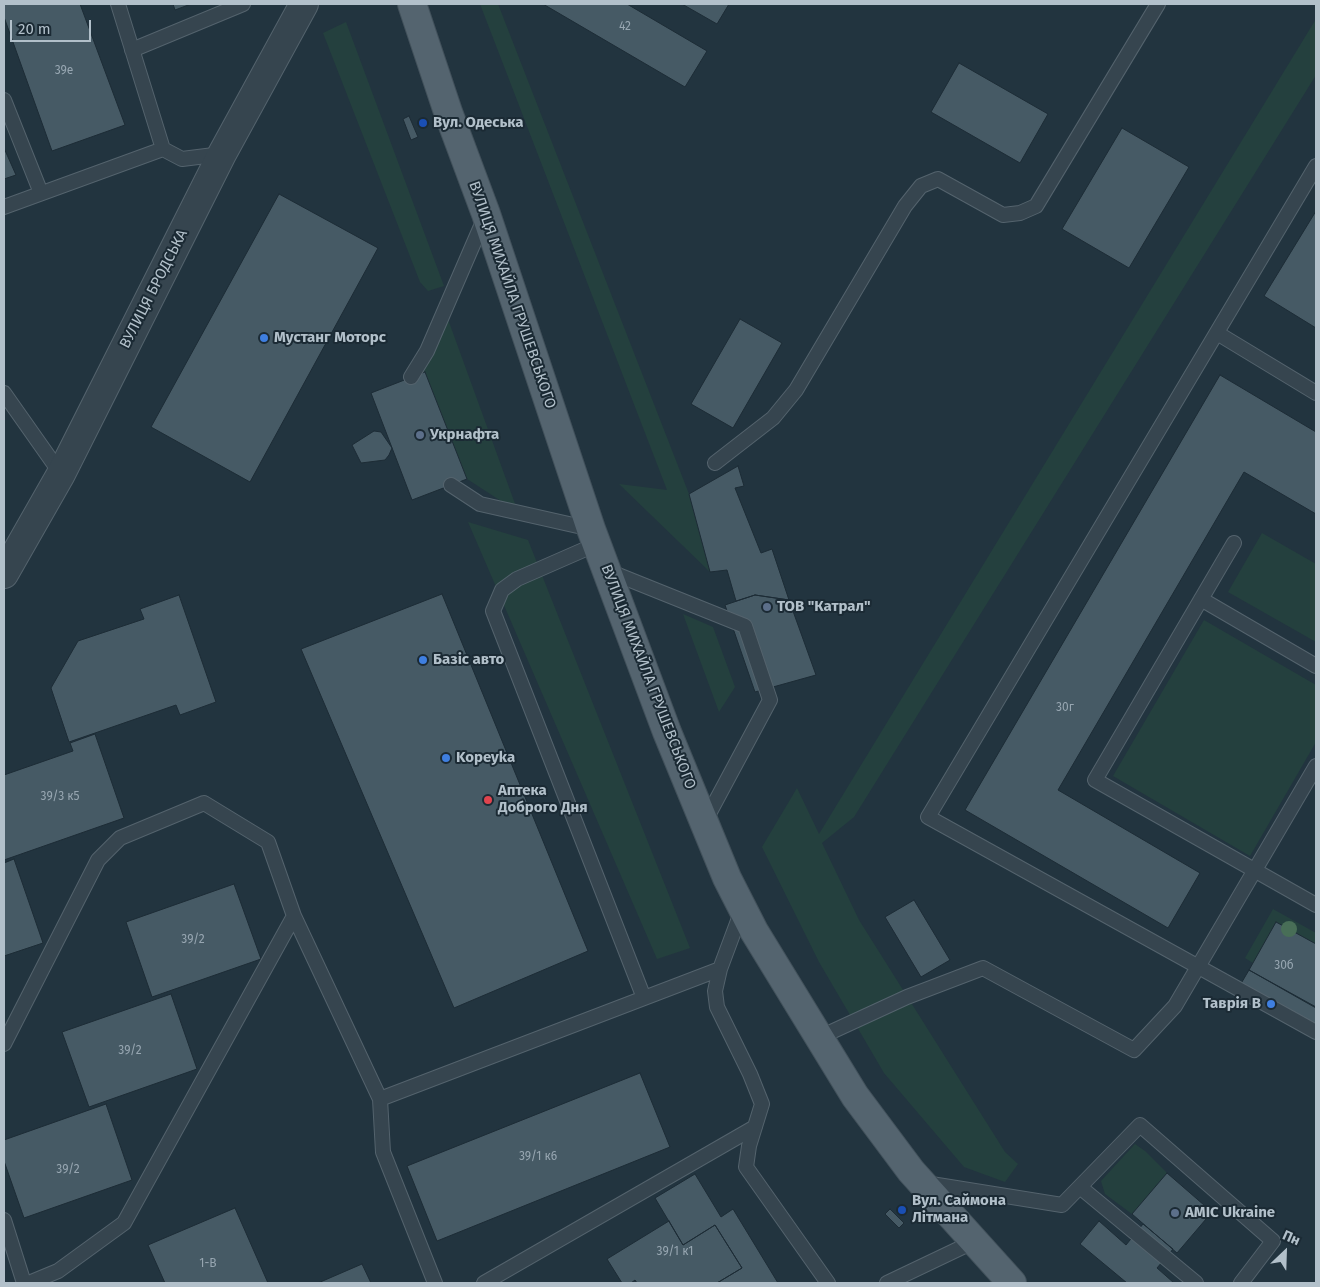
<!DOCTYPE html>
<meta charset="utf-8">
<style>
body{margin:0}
#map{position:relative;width:1320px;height:1287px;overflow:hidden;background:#22343f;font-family:"Fira Sans",sans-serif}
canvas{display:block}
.frame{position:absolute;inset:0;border:5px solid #b2c0ca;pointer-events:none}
.north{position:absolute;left:1260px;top:1227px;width:50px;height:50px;-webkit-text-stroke:4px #1b2a34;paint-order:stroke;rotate:24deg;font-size:14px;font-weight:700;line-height:20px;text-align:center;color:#b2c0ca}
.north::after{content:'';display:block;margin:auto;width:18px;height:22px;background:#b2c0ca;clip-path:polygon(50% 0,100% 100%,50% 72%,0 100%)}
.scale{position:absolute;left:10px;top:20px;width:81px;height:22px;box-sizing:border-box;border:2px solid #b2c0ca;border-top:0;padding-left:6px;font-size:15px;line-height:18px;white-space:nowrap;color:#b2c0ca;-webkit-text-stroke:4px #1b2a34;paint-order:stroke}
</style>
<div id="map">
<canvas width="1320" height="1287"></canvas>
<div class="frame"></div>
<div class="north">Пн</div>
<div class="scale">20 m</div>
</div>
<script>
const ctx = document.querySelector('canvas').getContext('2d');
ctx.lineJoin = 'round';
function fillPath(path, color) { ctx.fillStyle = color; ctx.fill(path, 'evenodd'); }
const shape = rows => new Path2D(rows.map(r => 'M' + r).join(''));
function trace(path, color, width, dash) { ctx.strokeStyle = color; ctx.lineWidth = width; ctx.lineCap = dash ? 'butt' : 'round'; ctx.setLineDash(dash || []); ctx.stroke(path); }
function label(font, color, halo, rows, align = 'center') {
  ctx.font = font + ' "Fira Sans",sans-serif'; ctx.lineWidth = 4; ctx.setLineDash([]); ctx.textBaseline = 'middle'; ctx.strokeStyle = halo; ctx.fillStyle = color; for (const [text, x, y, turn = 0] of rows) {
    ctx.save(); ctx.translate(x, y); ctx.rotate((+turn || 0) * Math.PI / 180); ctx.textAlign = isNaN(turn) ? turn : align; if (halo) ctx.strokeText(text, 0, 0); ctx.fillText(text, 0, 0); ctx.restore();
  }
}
const green = shape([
 [480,4,498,4,689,494,710,572,619,484,667,490],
 [1316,19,1316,75,854,817,822,843,859,920,1005,1152,1018,1164,1005,1182,964,1167,884,1073,819,962,762,847,797,788,819,834],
 [346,22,444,286,428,291,420,282,323,33],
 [445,311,518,512,444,464,416,389],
 [468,522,528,540,690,948,657,959],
 [1262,533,1316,564,1316,642,1228,592],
 [683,614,713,627,735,687,719,712],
 [1204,620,1316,685,1316,742,1250,856,1113,776],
 [1273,909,1316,933,1316,944,1276,922,1253,963,1245,958],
 [1135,1144,1145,1151,1167,1173,1132,1214,1105,1194,1101,1181]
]);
const building = shape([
 [4,4,80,4,125,125,52,151,4,17,4,4],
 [173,4,191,4,175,10,173,4],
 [543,4,627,4,707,51,685,87,543,4],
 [682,4,729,4,717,24,682,4],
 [959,63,1048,114,1020,163,931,112,959,63],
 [409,116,418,137,411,140,403,119,409,116],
 [1122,128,1189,167,1129,268,1062,229,1122,128],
 [4,148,16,175,4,179,4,148],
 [279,194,378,248,250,482,151,427,279,194],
 [1316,211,1316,328,1264,296,1316,211],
 [740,319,782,343,733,428,691,404,740,319],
 [425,372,467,479,412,500,371,393,425,372],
 [1220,375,1316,432,1316,514,1244,472,1058,790,1200,873,1168,928,965,810,1220,375],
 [374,431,381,432,392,448,389,455,385,460,361,463,352,445,374,431],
 [738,466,744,486,735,488,761,553,772,549,789,600,755,595,736,601,727,570,710,572,689,494,738,466],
 [442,594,588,951,454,1008,301,649,442,594],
 [179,595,216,702,180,715,176,705,69,742,51,688,78,641,144,619,140,609,179,595],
 [755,595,789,600,816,675,755,692,725,605,755,595],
 [95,734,124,818,4,860,4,775,73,751,70,743,95,734],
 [14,859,43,943,4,956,4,863,14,859],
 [234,884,261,959,152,997,126,922,234,884],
 [914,900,950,960,921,977,885,917,914,900],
 [1276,922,1316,944,1316,1008,1249,970,1276,922],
 [1249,970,1316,1007,1316,1030,1239,987,1249,970],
 [171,994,197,1069,89,1107,62,1032,171,994],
 [640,1073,670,1147,437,1241,407,1166,640,1073],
 [106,1104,132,1180,24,1218,4,1161,4,1140,106,1104],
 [1167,1173,1212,1212,1177,1253,1132,1214,1167,1173],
 [695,1174,721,1217,733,1209,778,1283,717,1283,742,1268,715,1225,683,1245,655,1198,695,1174],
 [235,1208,268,1283,165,1283,148,1245,235,1208],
 [890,1209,904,1223,899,1228,885,1214,890,1209],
 [669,1221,683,1245,715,1225,742,1268,717,1283,637,1283,635,1280,631,1283,622,1283,607,1259,669,1221],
 [1099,1221,1126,1245,1143,1224,1173,1249,1157,1268,1174,1283,1127,1283,1080,1244,1099,1221],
 [362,1264,371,1283,318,1283,362,1264]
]);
const lane = shape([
 [118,4,163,149,182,159,222,154],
 [132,50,243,4],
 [4,100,41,193],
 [1316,166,928,817,1316,1032],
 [4,207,163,149],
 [1217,333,1316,393],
 [411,377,427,351,485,217],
 [4,393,61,474],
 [715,463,773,418,796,390,905,206,921,186,938,179,1003,215,1020,213,1036,206,1158,4],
 [451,485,480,504,591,529],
 [1234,543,1095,780,1316,905],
 [597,544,517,579,502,590,493,611,644,998],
 [608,571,745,626,770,700,704,823],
 [1201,599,1316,666],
 [742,910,720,969,715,991,717,1007,750,1074,762,1104,749,1146,746,1167,828,1283],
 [294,916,380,1099,383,1152,435,1283],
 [818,1038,907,997,983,968,1134,1050,1175,1006,1316,766],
 [4,1044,98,860,120,838,204,803,268,842,294,916,124,1223,58,1271,29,1283],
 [380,1099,720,969],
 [925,1183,1062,1205,1140,1125,1273,1241,1241,1283],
 [1080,1187,1196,1283],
 [4,1220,24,1283],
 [484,1283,755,1127],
 [887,1283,973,1242]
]);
const street = shape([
 [4,574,61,474,222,154,304,4]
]);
const primary = shape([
 [412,4,448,112,486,214,591,529,667,732,727,878,754,931,855,1096,911,1171,1012,1283]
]);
const trees = [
 [1289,929]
];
const markers = [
 [423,123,5,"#1a4fb4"],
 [264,338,5,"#3f7fe0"],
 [420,435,5,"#5c6f8a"],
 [767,607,5,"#5c6f8a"],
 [423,660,5,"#3f7fe0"],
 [446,758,5,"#3f7fe0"],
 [488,800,5,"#e0444e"],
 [1271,1004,5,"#3f7fe0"],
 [902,1210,5,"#1a4fb4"],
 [1175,1213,5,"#5c6f8a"]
];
const numberNames = [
 ["42",625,27],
 ["39е",64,71],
 ["30г",1065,708],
 ["39/3 к5",60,797],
 ["39/2",193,940],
 ["30б",1284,966],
 ["39/2",130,1051],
 ["39/1 к6",538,1157],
 ["39/2",68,1170],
 ["39/1 к1",675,1252],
 ["1-В",208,1264]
];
const poiNames = [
 ["Вул. Одеська",433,123],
 ["Мустанг Моторс",274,338],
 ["Укрнафта",430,435],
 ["ТОВ \"Катрал\"",777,607],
 ["Базіс авто",433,660],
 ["Kopeyka",456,758],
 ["Аптека",498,791],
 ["Доброго Дня",498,808],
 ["Таврія В",1261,1004,"right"],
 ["Вул. Саймона",912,1201],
 ["Літмана",912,1218],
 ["AMIC Ukraine",1185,1213]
];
const streetNames = [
 ["ВУЛИЦЯ БРОДСЬКА",154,289,-63],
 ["ВУЛИЦЯ МИХАЙЛА ГРУШЕВСЬКОГО",512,295,71],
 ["ВУЛИЦЯ МИХАЙЛА ГРУШЕВСЬКОГО",648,677,69]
];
fillPath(green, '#24403e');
fillPath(building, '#465a65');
trace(building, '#1d2c36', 1);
trace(lane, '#54636d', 16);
trace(street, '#54636d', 30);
trace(primary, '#42515b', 30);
trace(lane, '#36454f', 14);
trace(street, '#36454f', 28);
trace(primary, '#54646f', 28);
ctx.fillStyle = '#486e57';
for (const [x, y] of trees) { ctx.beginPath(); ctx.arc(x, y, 8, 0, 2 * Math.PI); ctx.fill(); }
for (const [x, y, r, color] of markers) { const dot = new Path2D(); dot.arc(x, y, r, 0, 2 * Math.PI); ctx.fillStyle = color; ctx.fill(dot); trace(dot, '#1b2a34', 2); }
label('12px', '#97a6b1', null, numberNames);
label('bold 15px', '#b2c0ca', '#1b2a34', poiNames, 'left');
label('15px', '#b2c0ca', '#1b2a34', streetNames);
</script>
